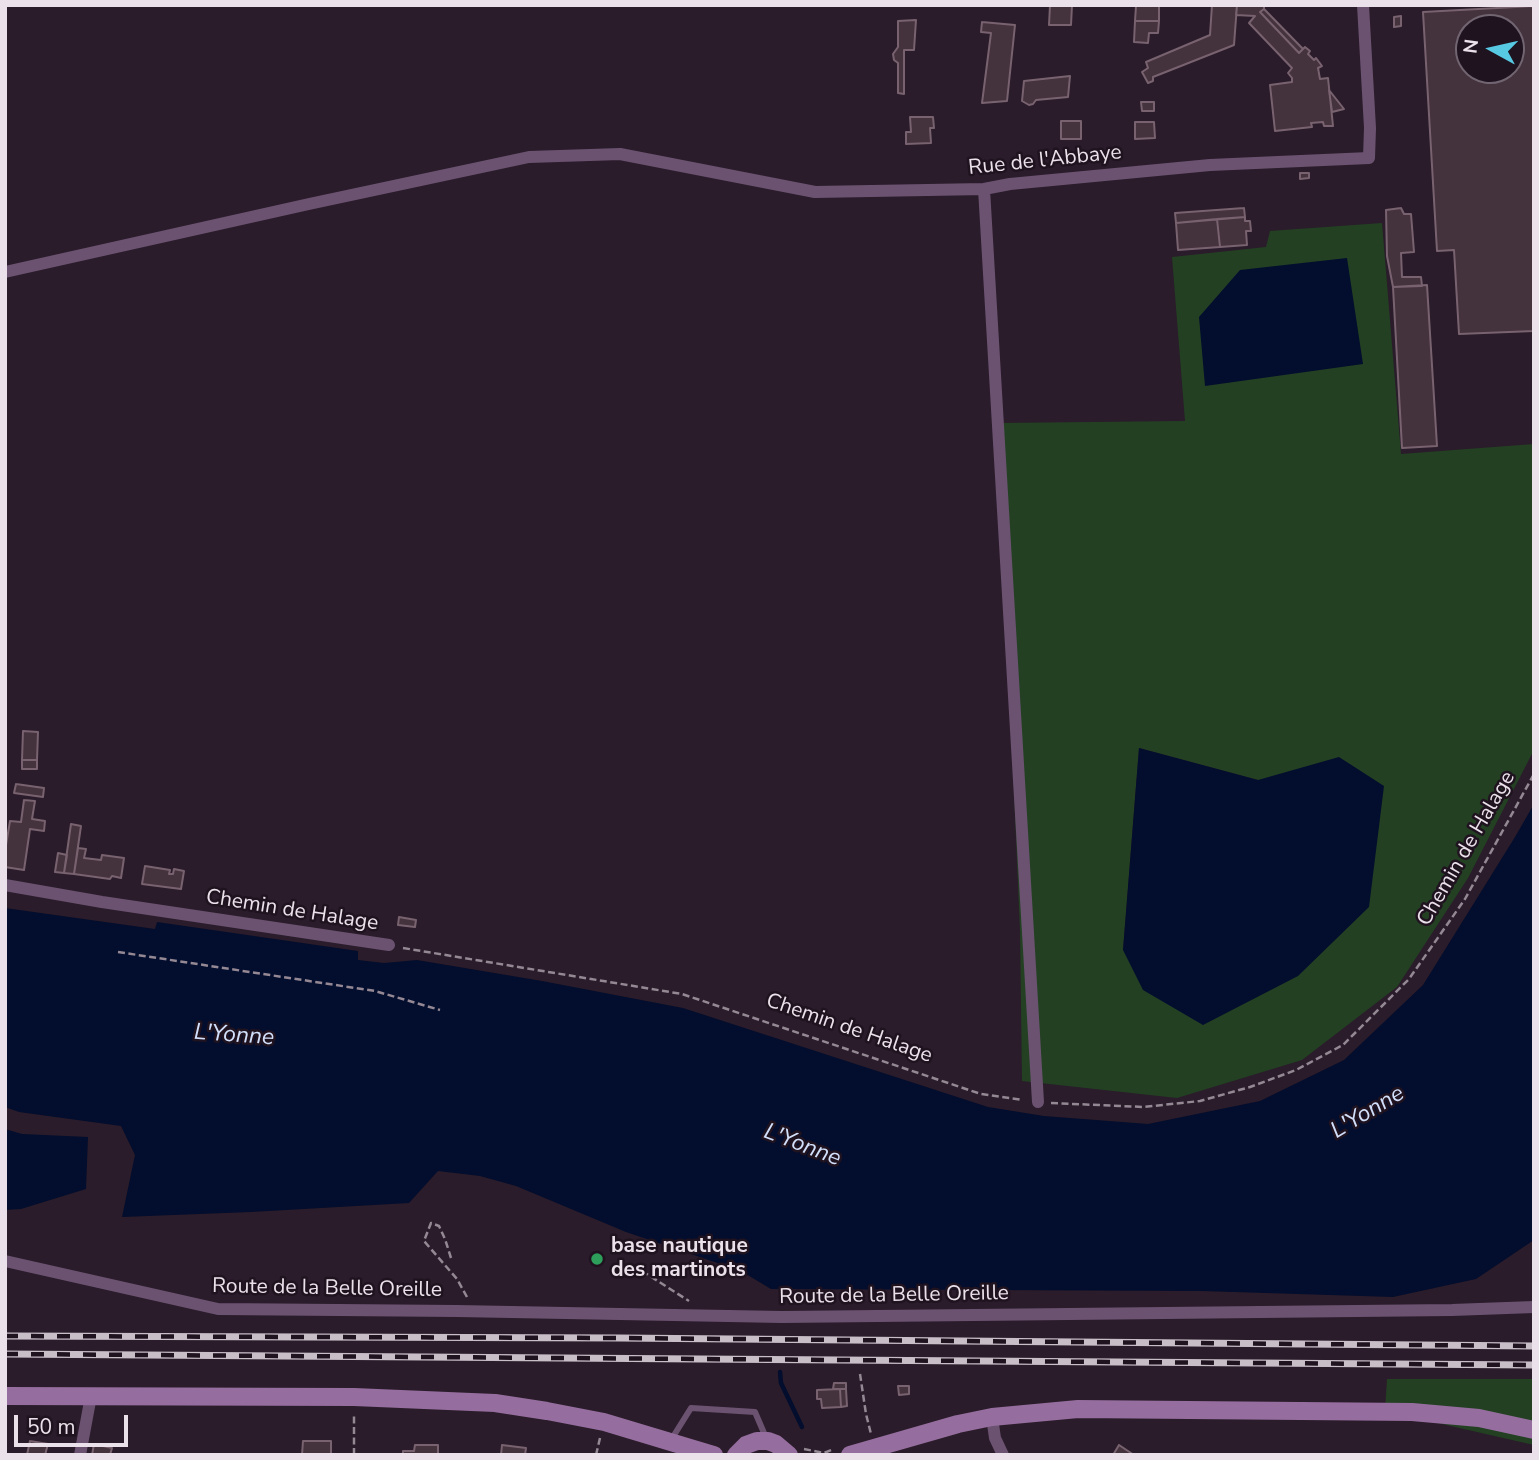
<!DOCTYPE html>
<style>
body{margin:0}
#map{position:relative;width:1539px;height:1460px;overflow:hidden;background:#2a1c2a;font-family:"Nunito Sans",sans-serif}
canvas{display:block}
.frame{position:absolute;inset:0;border:7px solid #eae1ea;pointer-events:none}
.north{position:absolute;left:1455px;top:14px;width:70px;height:70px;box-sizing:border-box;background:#201320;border:2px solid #716571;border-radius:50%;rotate:278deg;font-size:19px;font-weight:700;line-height:28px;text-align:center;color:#eae1ea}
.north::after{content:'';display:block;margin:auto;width:24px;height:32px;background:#57c9e2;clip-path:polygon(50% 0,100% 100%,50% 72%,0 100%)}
.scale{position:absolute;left:14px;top:1415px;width:114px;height:32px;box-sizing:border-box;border:4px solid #eae1ea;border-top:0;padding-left:9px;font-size:21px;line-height:24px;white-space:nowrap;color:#eae1ea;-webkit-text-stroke:5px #201320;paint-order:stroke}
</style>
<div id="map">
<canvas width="1539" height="1460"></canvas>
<div class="frame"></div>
<div class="north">N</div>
<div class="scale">50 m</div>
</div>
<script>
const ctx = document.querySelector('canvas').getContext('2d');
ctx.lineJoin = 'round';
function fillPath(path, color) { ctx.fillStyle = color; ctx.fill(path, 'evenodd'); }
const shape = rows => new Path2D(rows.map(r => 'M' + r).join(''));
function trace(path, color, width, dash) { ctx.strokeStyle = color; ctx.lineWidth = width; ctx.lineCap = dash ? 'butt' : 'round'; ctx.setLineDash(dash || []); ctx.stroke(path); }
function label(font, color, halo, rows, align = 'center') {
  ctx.font = font + ' "Nunito Sans",sans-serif'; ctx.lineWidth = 5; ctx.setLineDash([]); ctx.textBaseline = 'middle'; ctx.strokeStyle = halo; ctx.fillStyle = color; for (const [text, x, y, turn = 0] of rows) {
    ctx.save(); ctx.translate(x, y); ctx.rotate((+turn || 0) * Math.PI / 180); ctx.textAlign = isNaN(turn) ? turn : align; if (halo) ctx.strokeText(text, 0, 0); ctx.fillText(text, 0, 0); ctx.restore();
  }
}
const green = shape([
 [1382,223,1401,454,1534,444,1534,750,1468,878,1397,987,1302,1060,1177,1098,1022,1081,1020,930,998,423,1185,421,1172,257,1266,247,1270,231],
 [1139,748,1258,780,1123,950],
 [1387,1379,1534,1379,1534,1445,1385,1411]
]);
const water = shape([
 [1347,258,1363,364,1205,386,1199,317,1240,270],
 [1139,748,1258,780,1339,757,1384,786,1369,907,1298,976,1203,1025,1143,990,1123,950],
 [1534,804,1534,1240,1476,1279,1393,1297,1202,1291,771,1289,741,1271,626,1232,516,1186,480,1176,438,1171,409,1203,251,1212,122,1217,135,1155,121,1126,19,1112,5,1107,5,908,155,929,157,922,358,951,358,960,384,963,417,960,542,981,683,1008,988,1107,1044,1116,1148,1124,1260,1101,1344,1060,1423,985,1515,837],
 [5,1129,22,1134,88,1137,86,1189,21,1209,5,1210]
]);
const stream = shape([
 [783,1302,783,1285],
 [780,1372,781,1383,802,1427]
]);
const building = shape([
 [1050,5,1072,5,1071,25,1049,25,1050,5],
 [1212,5,1237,5,1234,45,1153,77,1153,81,1148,83,1142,72,1148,68,1146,62,1210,35,1212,5],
 [1237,5,1264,5,1264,9,1260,12,1299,53,1305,47,1310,51,1308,54,1314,60,1316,58,1322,66,1318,68,1320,79,1328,78,1333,126,1324,126,1323,122,1311,123,1312,127,1275,131,1270,85,1292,82,1292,78,1288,73,1292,68,1249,23,1255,16,1236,15,1237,5],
 [1136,6,1159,6,1159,21,1135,21,1136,6],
 [1534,6,1534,331,1459,334,1454,250,1437,251,1423,12,1534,6],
 [1469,28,1511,28,1511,70,1469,70,1469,28],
 [1264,9,1303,49,1299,53,1260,12,1264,9],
 [1401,16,1401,26,1394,27,1394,17,1401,16],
 [916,20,914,50,904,50,904,94,898,93,898,63,894,60,893,54,898,47,898,21,916,20],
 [1135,21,1159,21,1158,33,1149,33,1148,43,1134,42,1135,21],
 [982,22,1015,25,1007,101,982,103,991,33,981,32,982,22],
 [1070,76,1068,97,1036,100,1033,104,1029,105,1022,101,1024,81,1070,76],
 [1329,90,1344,109,1332,112,1329,90],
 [1141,102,1154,102,1154,111,1142,111,1141,102],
 [910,117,933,117,934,128,930,128,931,143,906,144,906,132,911,132,910,117],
 [1061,121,1081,121,1081,139,1061,139,1061,121],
 [1135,122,1154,122,1155,138,1135,139,1135,122],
 [1300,173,1309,173,1309,178,1300,179,1300,173],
 [1244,208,1245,217,1176,223,1175,213,1244,208],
 [1401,208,1404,214,1411,214,1414,252,1401,253,1402,277,1421,277,1422,286,1393,287,1387,256,1386,210,1401,208],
 [1245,217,1245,221,1250,221,1251,231,1246,231,1247,245,1220,247,1217,219,1245,217],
 [1217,219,1220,247,1178,250,1176,223,1217,219],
 [1427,285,1437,446,1402,448,1393,287,1427,285],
 [23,731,38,732,37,760,22,760,23,731],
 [22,760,37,760,37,769,22,769,22,760],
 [16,784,44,788,43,797,14,793,16,784],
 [24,800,35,801,32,819,45,821,44,831,30,829,24,870,5,867,5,851,10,821,21,822,24,800],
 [71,824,81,826,74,874,64,873,71,824],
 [78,848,86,849,84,858,101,860,102,855,124,858,121,878,112,876,110,879,74,874,78,848],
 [58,853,67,855,64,873,55,872,58,853],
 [145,866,170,870,169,874,173,874,174,869,184,871,181,889,142,884,145,866],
 [399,917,416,920,415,927,398,925,399,917],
 [834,1383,846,1383,846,1389,833,1389,834,1383],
 [898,1386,909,1386,909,1394,899,1395,898,1386],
 [840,1389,841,1407,822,1408,821,1399,817,1399,817,1390,840,1389],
 [840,1389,846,1389,847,1406,841,1407,840,1389],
 [30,1441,48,1444,45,1455,27,1455,30,1441],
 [303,1441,331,1441,331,1455,302,1455,303,1441],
 [94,1444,112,1448,110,1455,92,1455,94,1444],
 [415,1445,438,1445,438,1455,403,1455,403,1451,414,1451,415,1445],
 [502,1445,526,1448,525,1455,501,1455,502,1445],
 [1119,1445,1134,1455,1113,1455,1119,1445]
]);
const path = shape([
 [403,948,682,994,981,1094,1023,1100],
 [118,952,375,991,440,1010],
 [1051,1103,1144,1107,1200,1101,1250,1087,1296,1070,1343,1045,1409,979,1465,899,1534,774],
 [451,1258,445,1239,439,1226,431,1223,424,1241,457,1279,467,1297],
 [642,1271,689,1301],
 [860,1374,866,1414,871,1434],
 [804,1449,824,1453,834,1449],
 [354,1455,354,1415],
 [596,1455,600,1438]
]);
const service = shape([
 [671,1440,691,1408,755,1412,767,1440]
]);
const minor = shape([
 [984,189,1038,1102],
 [5,272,309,204,529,157,620,154,815,192,984,189,1010,184,1210,165,1369,158,1370,128,1363,5],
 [5,885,102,902,389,945],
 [5,1261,218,1309,457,1311,782,1317,1452,1310,1534,1307],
 [992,1417,995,1438,1003,1455],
 [80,1455,91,1396]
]);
const secondary = shape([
 [5,1396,354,1397,495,1403,547,1411,604,1422,714,1455],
 [736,1455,746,1445,757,1441,768,1441,776,1444,789,1455],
 [850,1455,958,1424,992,1417,1078,1409,1412,1412,1479,1418,1534,1430]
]);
const rail = shape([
 [5,1336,619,1338,1534,1346],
 [5,1354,1534,1365]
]);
const markers = [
 [597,1259,7,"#2e9e5b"]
];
const streetNames = [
 ["Rue de l'Abbaye",1045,161,-6],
 ["Chemin de Halage",1467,849,-60],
 ["Chemin de Halage",292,911,9],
 ["Chemin de Halage",849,1029,19],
 ["Route de la Belle Oreille",327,1289,1],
 ["Route de la Belle Oreille",894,1296,-1]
];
const poiNames = [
 ["base nautique",611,1247],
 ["des martinots",611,1271]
];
const waterNames = [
 ["L'Yonne",234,1036,4],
 ["L'Yonne",1368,1113,-31],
 ["L'Yonne",802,1146,21]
];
fillPath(green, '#234023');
fillPath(water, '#030d2d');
trace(stream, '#030d2d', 4.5);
fillPath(building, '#44323d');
trace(building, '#78626f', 2);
trace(path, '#948894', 2.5, [7, 3.5]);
trace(service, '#6b5271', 6);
trace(minor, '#6b5271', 12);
trace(secondary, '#956d9e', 18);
trace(rail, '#c8bec8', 7);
trace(rail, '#201320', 4.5, [13]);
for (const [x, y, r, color] of markers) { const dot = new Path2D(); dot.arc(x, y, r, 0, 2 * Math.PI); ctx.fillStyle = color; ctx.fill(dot); trace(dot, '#201320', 2.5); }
label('21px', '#eae1ea', '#201320', streetNames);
label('bold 21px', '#eae1ea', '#201320', poiNames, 'left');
label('italic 23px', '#d2dffa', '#201320', waterNames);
</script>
